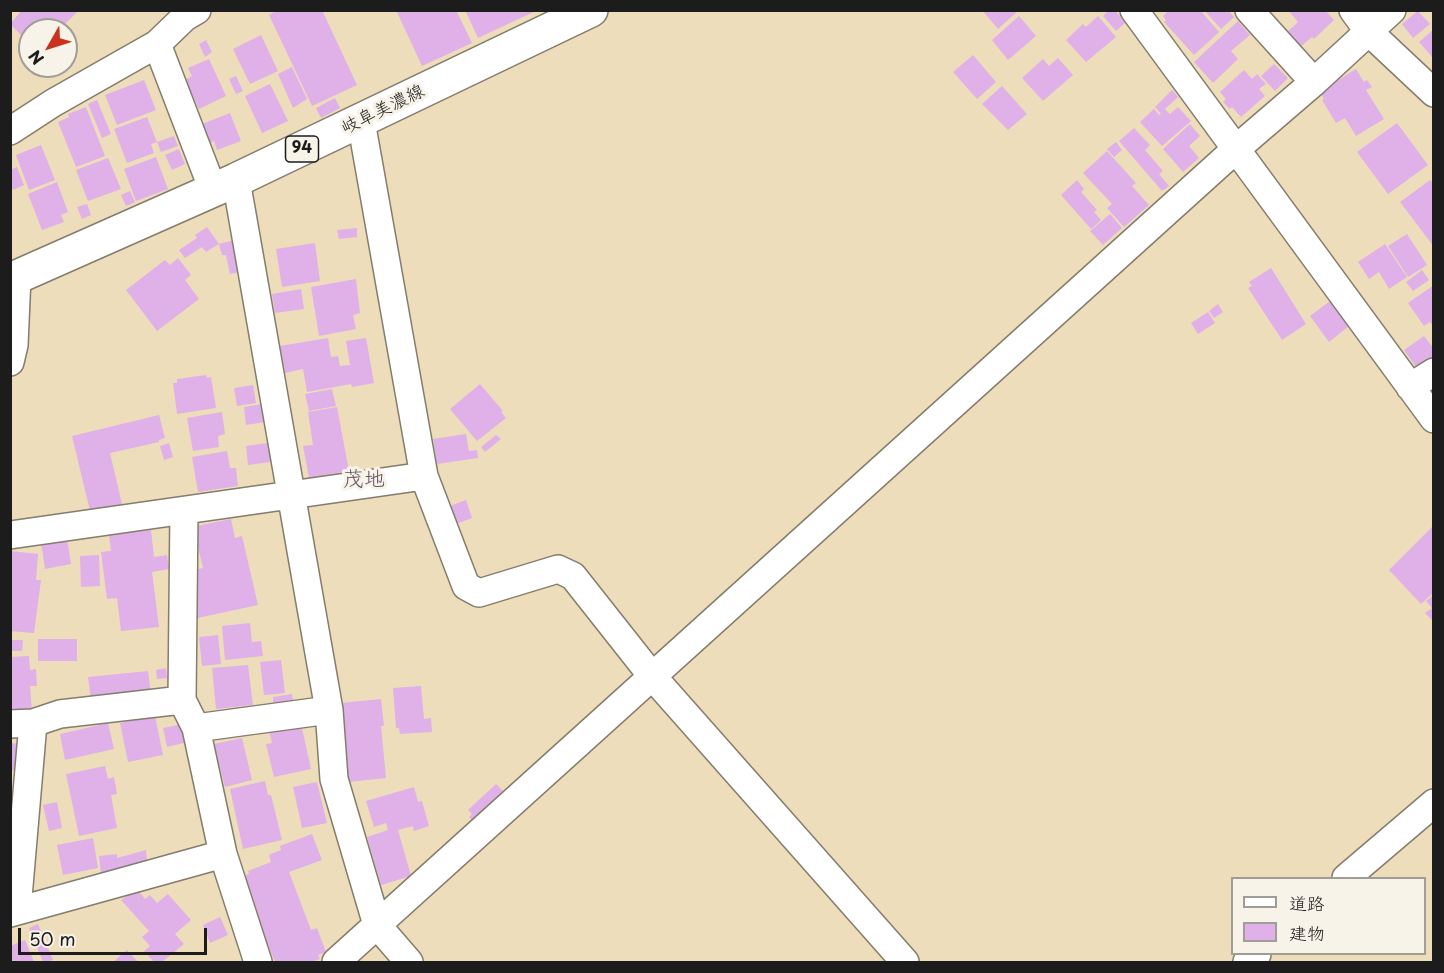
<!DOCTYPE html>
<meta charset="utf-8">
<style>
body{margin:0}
#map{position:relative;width:1444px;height:973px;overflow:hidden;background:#edddbb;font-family:"Playpen Sans","Klee One",sans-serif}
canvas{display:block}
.frame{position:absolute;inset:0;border:12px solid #1c1c1c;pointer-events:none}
.legend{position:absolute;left:1231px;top:877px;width:195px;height:78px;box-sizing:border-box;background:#f7f3e8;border:2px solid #9f9d96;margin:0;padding:8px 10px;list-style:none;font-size:18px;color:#1c1c1c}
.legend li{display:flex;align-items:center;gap:12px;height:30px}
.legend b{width:30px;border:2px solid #9f9d96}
.north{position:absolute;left:18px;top:18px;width:60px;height:60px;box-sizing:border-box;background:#f7f3e8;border:2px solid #9f9d96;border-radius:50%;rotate:231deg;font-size:16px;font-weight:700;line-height:24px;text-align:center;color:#1c1c1c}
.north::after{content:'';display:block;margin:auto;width:21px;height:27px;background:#c8321e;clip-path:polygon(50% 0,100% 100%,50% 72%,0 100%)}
.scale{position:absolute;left:18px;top:928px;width:189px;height:27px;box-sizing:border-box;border:3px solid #1c1c1c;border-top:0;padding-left:8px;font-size:18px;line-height:21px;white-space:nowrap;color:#1c1c1c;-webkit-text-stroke:4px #f7f3e8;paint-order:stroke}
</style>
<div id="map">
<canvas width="1444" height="973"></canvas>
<div class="frame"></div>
<ul class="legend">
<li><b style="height:8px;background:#fff"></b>道路</li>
<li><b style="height:16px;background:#dfb1e8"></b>建物</li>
</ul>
<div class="north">N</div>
<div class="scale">50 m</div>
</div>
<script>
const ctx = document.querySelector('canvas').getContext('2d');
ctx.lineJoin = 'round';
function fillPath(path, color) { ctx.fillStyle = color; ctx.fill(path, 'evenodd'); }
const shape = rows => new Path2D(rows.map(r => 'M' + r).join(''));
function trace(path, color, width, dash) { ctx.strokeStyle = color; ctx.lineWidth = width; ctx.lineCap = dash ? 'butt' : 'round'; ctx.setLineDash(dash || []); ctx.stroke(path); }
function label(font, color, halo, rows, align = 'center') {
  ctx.font = font + ' "Playpen Sans","Klee One",sans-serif'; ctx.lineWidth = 6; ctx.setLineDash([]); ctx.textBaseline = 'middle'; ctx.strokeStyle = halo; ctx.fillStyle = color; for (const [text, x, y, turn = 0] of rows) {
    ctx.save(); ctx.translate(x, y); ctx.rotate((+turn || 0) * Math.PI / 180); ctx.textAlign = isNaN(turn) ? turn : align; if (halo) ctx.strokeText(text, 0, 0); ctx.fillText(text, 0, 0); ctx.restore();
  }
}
const building = shape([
 [22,10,79,10,59,30,30,30,30,44,10,24],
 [278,10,322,10,357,85,312,106,269,15],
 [396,10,456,10,472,43,422,66],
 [465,10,538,10,478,38],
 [982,10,1019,10,998,29],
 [1109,10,1115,10,1125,23,1116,31,1103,16],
 [1169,10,1200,10,1219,32,1194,55,1164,22,1166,20,1163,16],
 [1204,10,1228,10,1234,17,1221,29],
 [1288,10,1325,10,1334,20,1314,39,1312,37,1299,48,1286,33,1298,22],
 [1418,11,1430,24,1413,38,1402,24],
 [1019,16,1036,36,1008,60,992,40],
 [1098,16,1116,37,1086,62,1066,40,1083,24,1086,27],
 [1238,21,1250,35,1231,51,1238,59,1213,83,1194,62],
 [1434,29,1434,59,1419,42],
 [261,35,278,71,250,84,233,49],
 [206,40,212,52,205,57,199,44],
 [973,55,996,82,977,99,953,72],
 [1058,58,1073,75,1043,101,1022,78,1043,59,1049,66],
 [209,59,226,96,199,109,185,80,192,76,188,68],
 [1274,64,1288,78,1275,91,1261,76],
 [292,67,307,99,293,108,278,74],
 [1356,69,1364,82,1367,80,1372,87,1366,90,1384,119,1356,136,1345,118,1336,123,1322,100,1324,99,1320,91],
 [1244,70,1252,79,1257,74,1266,84,1259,89,1265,96,1241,117,1232,107,1230,109,1223,102,1226,99,1220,92],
 [236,76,243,91,236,94,229,79],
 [144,80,156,110,117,125,105,95],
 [270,84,288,121,262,133,245,96],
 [1002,86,1027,114,1008,130,982,104],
 [1172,90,1178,97,1165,109,1170,114,1178,107,1191,121,1162,146,1140,122,1154,109,1159,115,1161,114,1155,107],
 [335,98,340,108,321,118,316,108],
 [97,100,111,134,102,138,88,104],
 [86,107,105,156,76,167,58,122,69,117,68,114],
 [230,113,241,141,217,150,214,141,210,143,202,124],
 [147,117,157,142,151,144,154,153,127,163,114,129],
 [1397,123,1428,165,1388,194,1357,152],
 [1190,124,1200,136,1189,146,1199,158,1183,172,1163,149],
 [1134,128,1150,145,1145,150,1163,171,1159,174,1169,186,1162,191,1119,141],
 [174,136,178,146,161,152,157,142],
 [1116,142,1122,150,1114,157,1107,149],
 [41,145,55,180,29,190,16,155],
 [179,149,185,164,172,170,165,155],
 [1107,151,1136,183,1132,186,1149,205,1124,227,1107,208,1112,204,1083,173],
 [156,157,168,189,136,201,124,169],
 [108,158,121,189,88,201,76,170],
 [17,167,24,185,13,190,10,184,10,170],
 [1077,180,1084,189,1081,192,1097,210,1094,212,1101,220,1091,229,1061,195],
 [1430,180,1434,184,1434,247,1400,202],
 [57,182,68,212,61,215,64,222,42,230,28,194],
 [130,191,135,202,126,206,121,195],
 [87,204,91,215,82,219,77,207],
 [1110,214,1122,228,1103,245,1090,231],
 [207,227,219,244,206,252,202,247,185,258,179,250,197,238,195,235],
 [357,228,357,237,339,239,337,230],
 [1407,234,1427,265,1408,277,1388,246],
 [235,240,240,272,230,274,226,255,222,255,219,244],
 [315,243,320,281,282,287,276,249],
 [1385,244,1407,277,1389,289,1379,272,1369,279,1358,262],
 [178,258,191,275,185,280,199,299,157,331,126,290,165,260,170,265],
 [1271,268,1306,324,1282,340,1248,288,1252,286,1249,282],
 [1422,270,1429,280,1413,291,1406,282],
 [356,279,360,313,353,315,356,329,319,336,311,287],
 [1434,285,1434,328,1430,322,1424,326,1408,303],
 [301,289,304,309,275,313,272,294],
 [1330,301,1349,326,1329,342,1310,316],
 [1218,304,1223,312,1214,318,1209,311],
 [1208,312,1215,323,1198,334,1191,323],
 [1424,336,1434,349,1434,360,1418,370,1404,350],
 [328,338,331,357,338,356,340,366,350,365,346,341,366,338,374,383,352,387,351,384,307,392,303,369,285,373,280,346],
 [206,375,207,378,211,377,216,408,177,414,173,383,177,383,177,379],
 [480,384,503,411,501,412,506,418,477,441,450,409],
 [253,385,256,403,237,406,234,388],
 [332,389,336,406,309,411,305,394],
 [262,404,265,422,246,425,244,407],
 [337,407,349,471,309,478,303,446,313,445,308,412],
 [222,412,225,434,218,436,219,447,193,451,187,418],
 [159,415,165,438,159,440,159,442,110,453,122,504,90,511,72,436],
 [466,434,469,451,477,450,478,458,437,464,433,439],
 [496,435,501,439,485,452,481,447],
 [169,443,173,457,164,460,160,446],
 [268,443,271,462,248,465,246,446],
 [227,451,230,468,236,468,238,486,198,492,192,457],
 [466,500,472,518,456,524,450,506],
 [231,519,235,538,242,536,258,605,193,619,193,570,203,568,195,534,199,533,197,526],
 [1432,527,1434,592,1421,604,1389,570],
 [151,530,154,557,167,555,169,569,152,572,159,627,121,631,117,598,107,599,101,552,111,551,109,535],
 [67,538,71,564,45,569,41,542],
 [10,551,38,554,36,580,41,580,34,633,10,631],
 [99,555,100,586,81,587,80,556],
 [1434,595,1434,622,1425,613,1432,608,1426,601],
 [250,623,252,642,261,641,263,656,225,660,222,626],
 [218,635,221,664,202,666,199,637],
 [38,639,77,639,77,661,38,661],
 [10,640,23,640,22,651,10,651],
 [29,656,30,670,36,669,37,686,30,686,32,712,10,714,10,657],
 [281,660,285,693,264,695,260,662],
 [248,665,253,705,216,709,212,668],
 [166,668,167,678,157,679,156,670],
 [148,671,151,694,91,700,88,677],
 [421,686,424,719,431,718,432,732,400,734,399,728,396,728,393,688],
 [292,694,293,701,273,703,273,697],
 [381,699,384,726,381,726,386,778,349,782,341,703],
 [155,716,163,755,128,762,120,723],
 [108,723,114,749,65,760,60,734],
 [301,723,311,769,274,777,266,744,272,743,269,730],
 [183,724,188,742,167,747,163,728],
 [242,738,252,780,225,787,214,744],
 [10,743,20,744,17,771,10,770],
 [105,766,108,779,114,777,117,794,111,795,117,828,79,836,66,774],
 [265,781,268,795,271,795,282,840,243,849,230,789],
 [317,782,327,823,302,828,293,787],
 [496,784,504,792,473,821,469,817,472,814,468,810],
 [414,787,418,802,422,801,429,826,414,831,413,826,398,830,411,876,381,885,367,837,388,830,386,823,374,827,366,801],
 [57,802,62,828,49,831,43,805],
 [312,834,322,860,289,872,311,930,317,928,326,952,318,955,320,959,311,962,275,962,263,934,259,935,240,877,249,874,248,871,271,862,269,855,281,850,280,846],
 [93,838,98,868,63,875,57,845],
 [146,850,147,862,119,871,101,873,99,856,117,854,117,858],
 [137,889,145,899,150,895,157,903,168,894,191,920,175,934,184,944,162,962,154,962,144,951,150,946,142,937,149,931,121,900],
 [220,917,228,935,210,943,203,925],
 [38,924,53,960,46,962,43,962,29,928],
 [25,940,34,962,10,962,10,946],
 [127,950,138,962,113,962]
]);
const minor = shape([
 [1134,10,1434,419],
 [1249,10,1314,82],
 [1353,10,1369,32,1434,93],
 [157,44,213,190],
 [361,121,424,476,466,586,479,593,558,569,573,576,652,676,905,962],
 [10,131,53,103,157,44,185,17,197,10],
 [236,180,329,710,334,779,377,925,409,962],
 [10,362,14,345,17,277],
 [1410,387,1434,372],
 [184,511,182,700,196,728,223,854,258,962],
 [10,535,424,476],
 [10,724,33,723,60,714,182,700],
 [196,728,329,710],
 [1346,878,1434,803],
 [17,909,33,723],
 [10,913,223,854],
 [336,962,1236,149,1314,82,1392,10],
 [1247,962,1257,954]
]);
const major = shape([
 [10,280,236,180,591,10]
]);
const shields = [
 [302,149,33]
];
const shieldNames = [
 ["94",302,149]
];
const streetNames = [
 ["岐阜美濃線",383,110,-26]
];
const quarterNames = [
 ["茂地",364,480]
];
fillPath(building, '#dfb1e8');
trace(minor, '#847c6c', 30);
trace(major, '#847c6c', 36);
trace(minor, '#fff', 27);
trace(major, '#fff', 33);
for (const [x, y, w] of shields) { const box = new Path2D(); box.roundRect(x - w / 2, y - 13, w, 26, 4.5); ctx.fillStyle = '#f7f3e8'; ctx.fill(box); trace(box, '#1c1c1c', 1.5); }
label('bold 16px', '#1c1c1c', null, shieldNames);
label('18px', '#1c1c1c', '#f7f3e8', streetNames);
label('21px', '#605063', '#f7f3e8', quarterNames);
</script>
